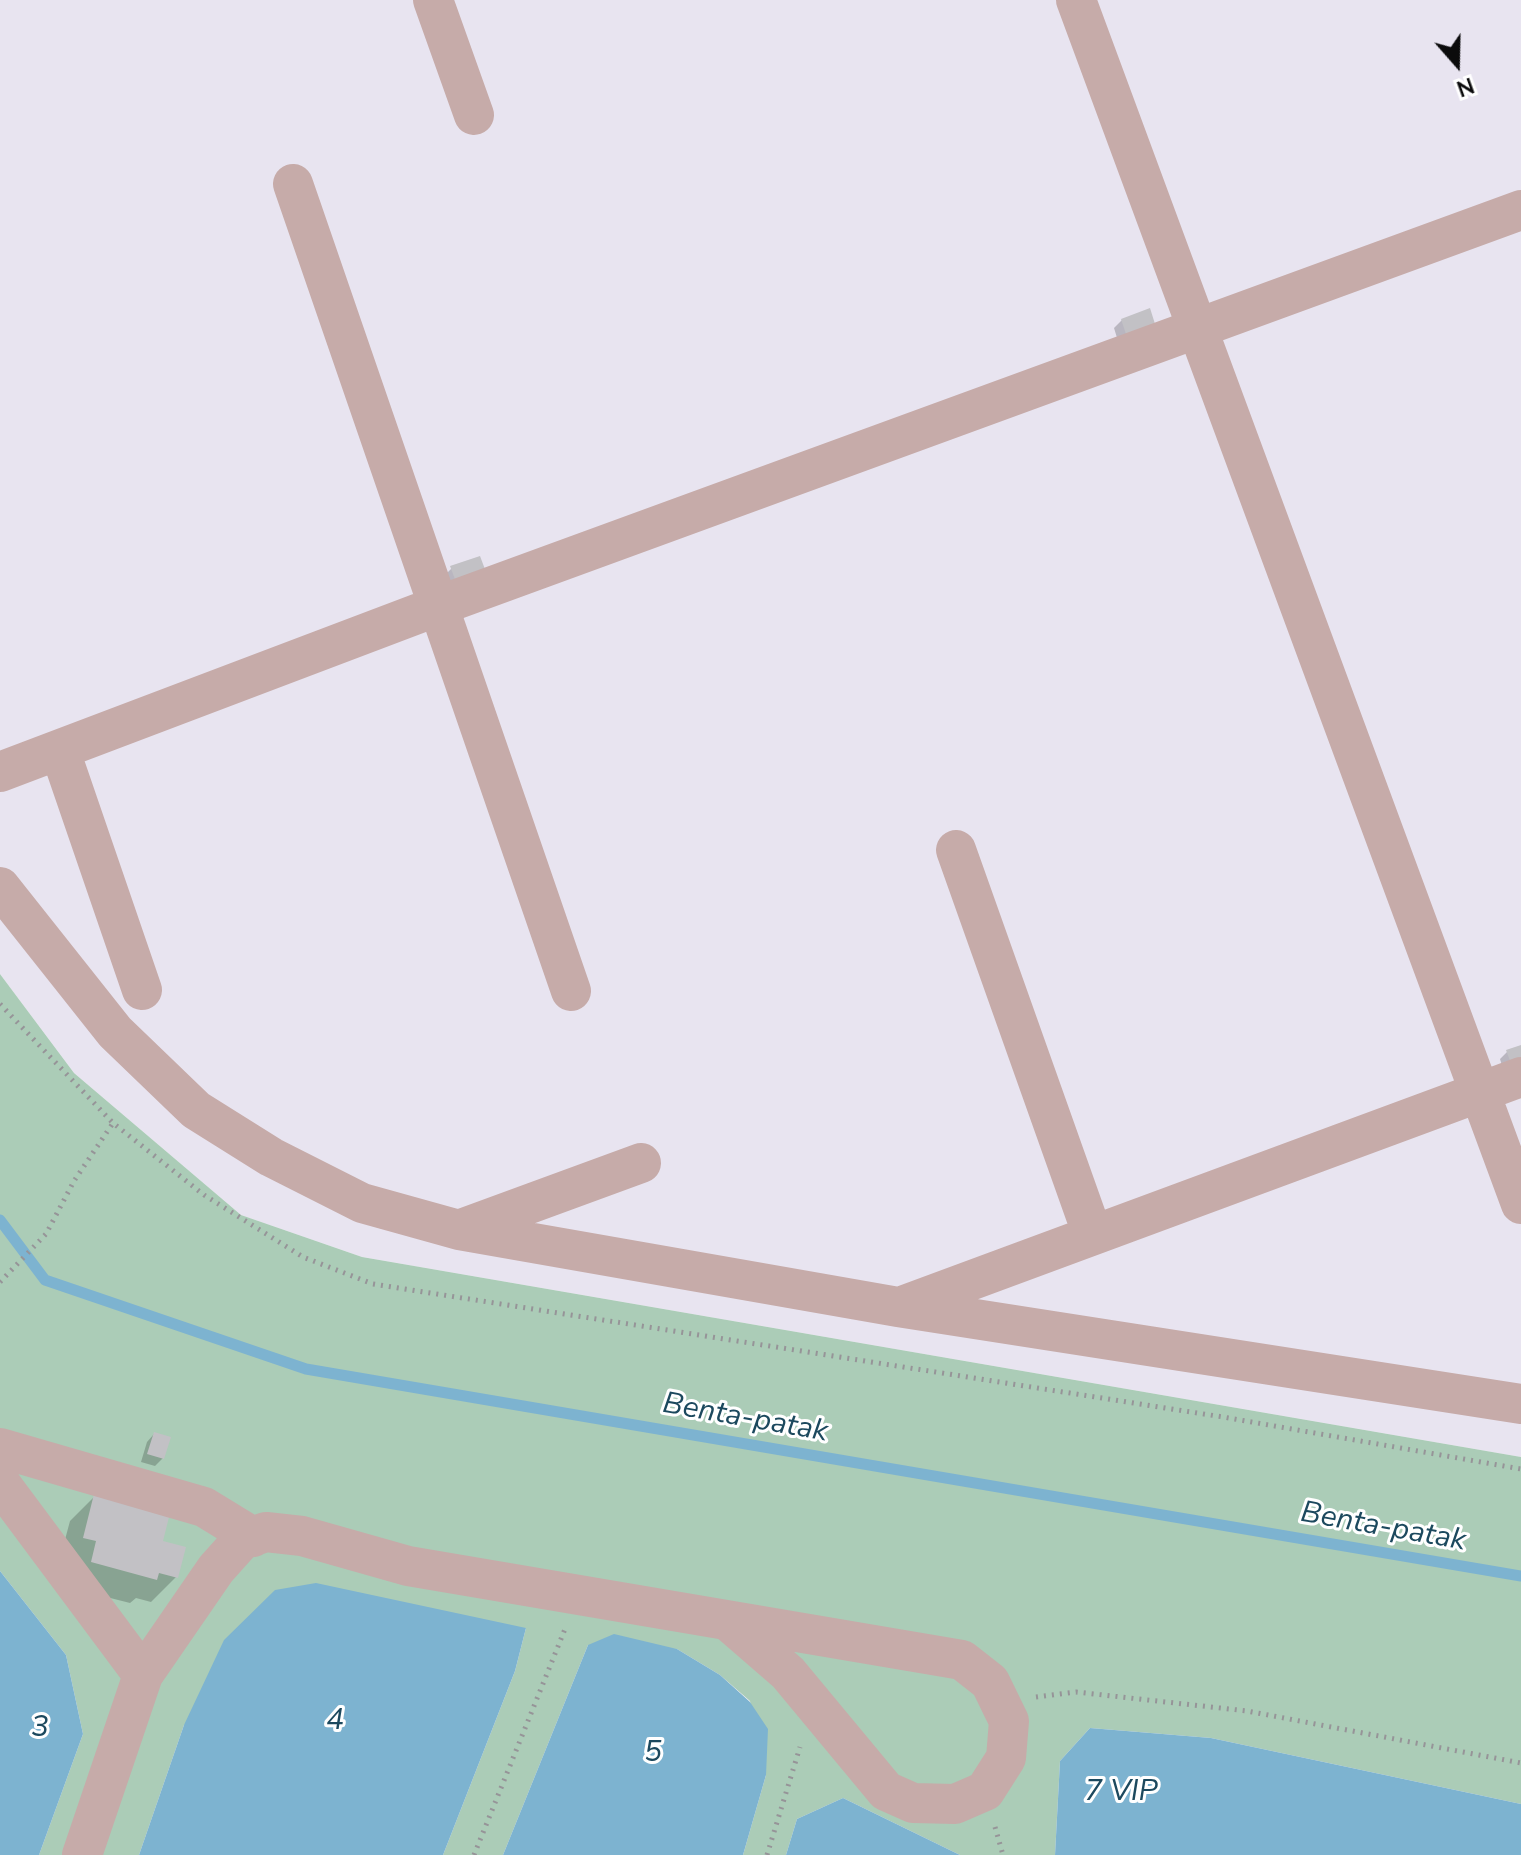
<!DOCTYPE html>
<style>
body{margin:0}
#map{position:relative;width:1521px;height:1855px;overflow:hidden;background:#f2f0f5;font-family:"Nunito Sans",sans-serif}
canvas{display:block}
.north{position:absolute;left:1417px;top:24px;width:80px;height:80px;-webkit-text-stroke:6px #fff;paint-order:stroke;rotate:160deg;font-size:22px;font-weight:700;line-height:32px;text-align:center;color:#0b0b0c}
.north::after{content:'';display:block;margin:auto;width:28px;height:36px;background:#0b0b0c;clip-path:polygon(50% 0,100% 100%,50% 72%,0 100%)}
</style>
<div id="map">
<canvas width="1521" height="1855"></canvas>
<div class="north">N</div>
</div>
<script>
const ctx = document.querySelector('canvas').getContext('2d');
ctx.lineJoin = 'round';
function fillPath(path, color) { ctx.fillStyle = color; ctx.fill(path, 'evenodd'); }
const shape = rows => new Path2D(rows.map(r => 'M' + r).join(''));
function trace(path, color, width, dash) { ctx.strokeStyle = color; ctx.lineWidth = width; ctx.lineCap = dash ? 'butt' : 'round'; ctx.setLineDash(dash || []); ctx.stroke(path); }
function label(font, color, halo, rows, align = 'center') {
  ctx.font = font + ' "Nunito Sans",sans-serif'; ctx.lineWidth = 6; ctx.setLineDash([]); ctx.textBaseline = 'middle'; ctx.strokeStyle = halo; ctx.fillStyle = color; for (const [text, x, y, turn = 0] of rows) {
    ctx.save(); ctx.translate(x, y); ctx.rotate((+turn || 0) * Math.PI / 180); ctx.textAlign = isNaN(turn) ? turn : align; if (halo) ctx.strokeText(text, 0, 0); ctx.fillText(text, 0, 0); ctx.restore();
  }
}
const built = shape([
 [0,0,1521,0,1521,1457,362,1257,241,1215,74,1073,0,974]
]);
const green = shape([
 [0,974,74,1073,241,1215,362,1257,1521,1457,1521,1804,1211,1738,1090,1728,1060,1761,1055,1855,960,1855,843,1798,797,1819,786,1855,743,1855,766,1775,750,1701,720,1675,677,1649,588,1645,503,1855,443,1855,515,1671,526,1628,184,1725,139,1855,39,1855,83,1734,66,1655,0,1571]
]);
const water = shape([
 [0,1571,66,1655,83,1734,39,1855,0,1855],
 [316,1583,526,1628,515,1671,443,1855,139,1855,184,1725,224,1640,275,1590],
 [614,1634,677,1649,720,1675,750,1702,768,1729,766,1775,743,1855,503,1855,588,1645],
 [1090,1728,1211,1738,1521,1804,1521,1855,1055,1855,1060,1761],
 [843,1798,960,1855,786,1855,797,1819]
]);
const shadow = shape([
 [1122,320,1153,323,1118,341,1114,328],
 [452,568,476,579,448,589,444,576],
 [1521,1047,1504,1072,1500,1059,1507,1052],
 [154,1434,163,1458,155,1466,141,1462,147,1442],
 [95,1496,160,1542,176,1577,151,1602,136,1598,130,1603,67,1587,59,1562,70,1521]
]);
const stream = shape([
 [0,1220,45,1280,306,1369,1521,1576]
]);
const building = shape([
 [1150,308,1155,324,1126,334,1121,319],
 [480,556,486,572,456,582,450,566],
 [1521,1045,1521,1063,1512,1066,1506,1050],
 [154,1432,171,1437,164,1459,147,1454],
 [94,1494,170,1513,163,1541,186,1547,178,1578,159,1573,157,1580,91,1562,96,1541,83,1538]
]);
const path = shape([
 [0,1004,113,1123,204,1195,303,1257,373,1284,1223,1417,1521,1469],
 [0,1282,46,1234,74,1181,113,1123],
 [1036,1697,1076,1692,1247,1711,1521,1763],
 [995,1827,1003,1855],
 [474,1855,565,1629],
 [767,1855,800,1747]
]);
const minor = shape([
 [433,0,474,115],
 [1076,0,1521,1204],
 [293,184,571,991],
 [60,751,142,990],
 [0,772,438,606,1521,210],
 [956,850,1092,1233],
 [0,887,115,1032,196,1110,271,1157,362,1203,459,1230,898,1307,1521,1404],
 [461,1229,641,1163],
 [902,1306,1521,1077],
 [0,1448,204,1507,253,1537],
 [0,1483,143,1675,82,1855],
 [143,1675,216,1569,242,1540,266,1532,302,1536,408,1566,962,1660,990,1682,1009,1721,1006,1758,985,1791,955,1804,913,1803,886,1791,788,1673,728,1621]
]);
const waterNames = [
 ["Benta-patak",745,1419,10],
 ["Benta-patak",1383,1528,10],
 ["4",335,1722],
 ["3",40,1729],
 ["5",653,1754],
 ["7 VIP",1121,1793]
];
fillPath(built, '#e8e4f0');
fillPath(green, '#abccb7');
fillPath(water, '#7db3d0');
fillPath(shadow, '#0003');
trace(stream, '#7db3d0', 11);
fillPath(building, '#c2c1c5');
trace(path, '#969498', 5, [2, 6]);
trace(minor, '#c6aba9', 40);
label('italic 30px', '#1c495e', '#fff', waterNames);
</script>
